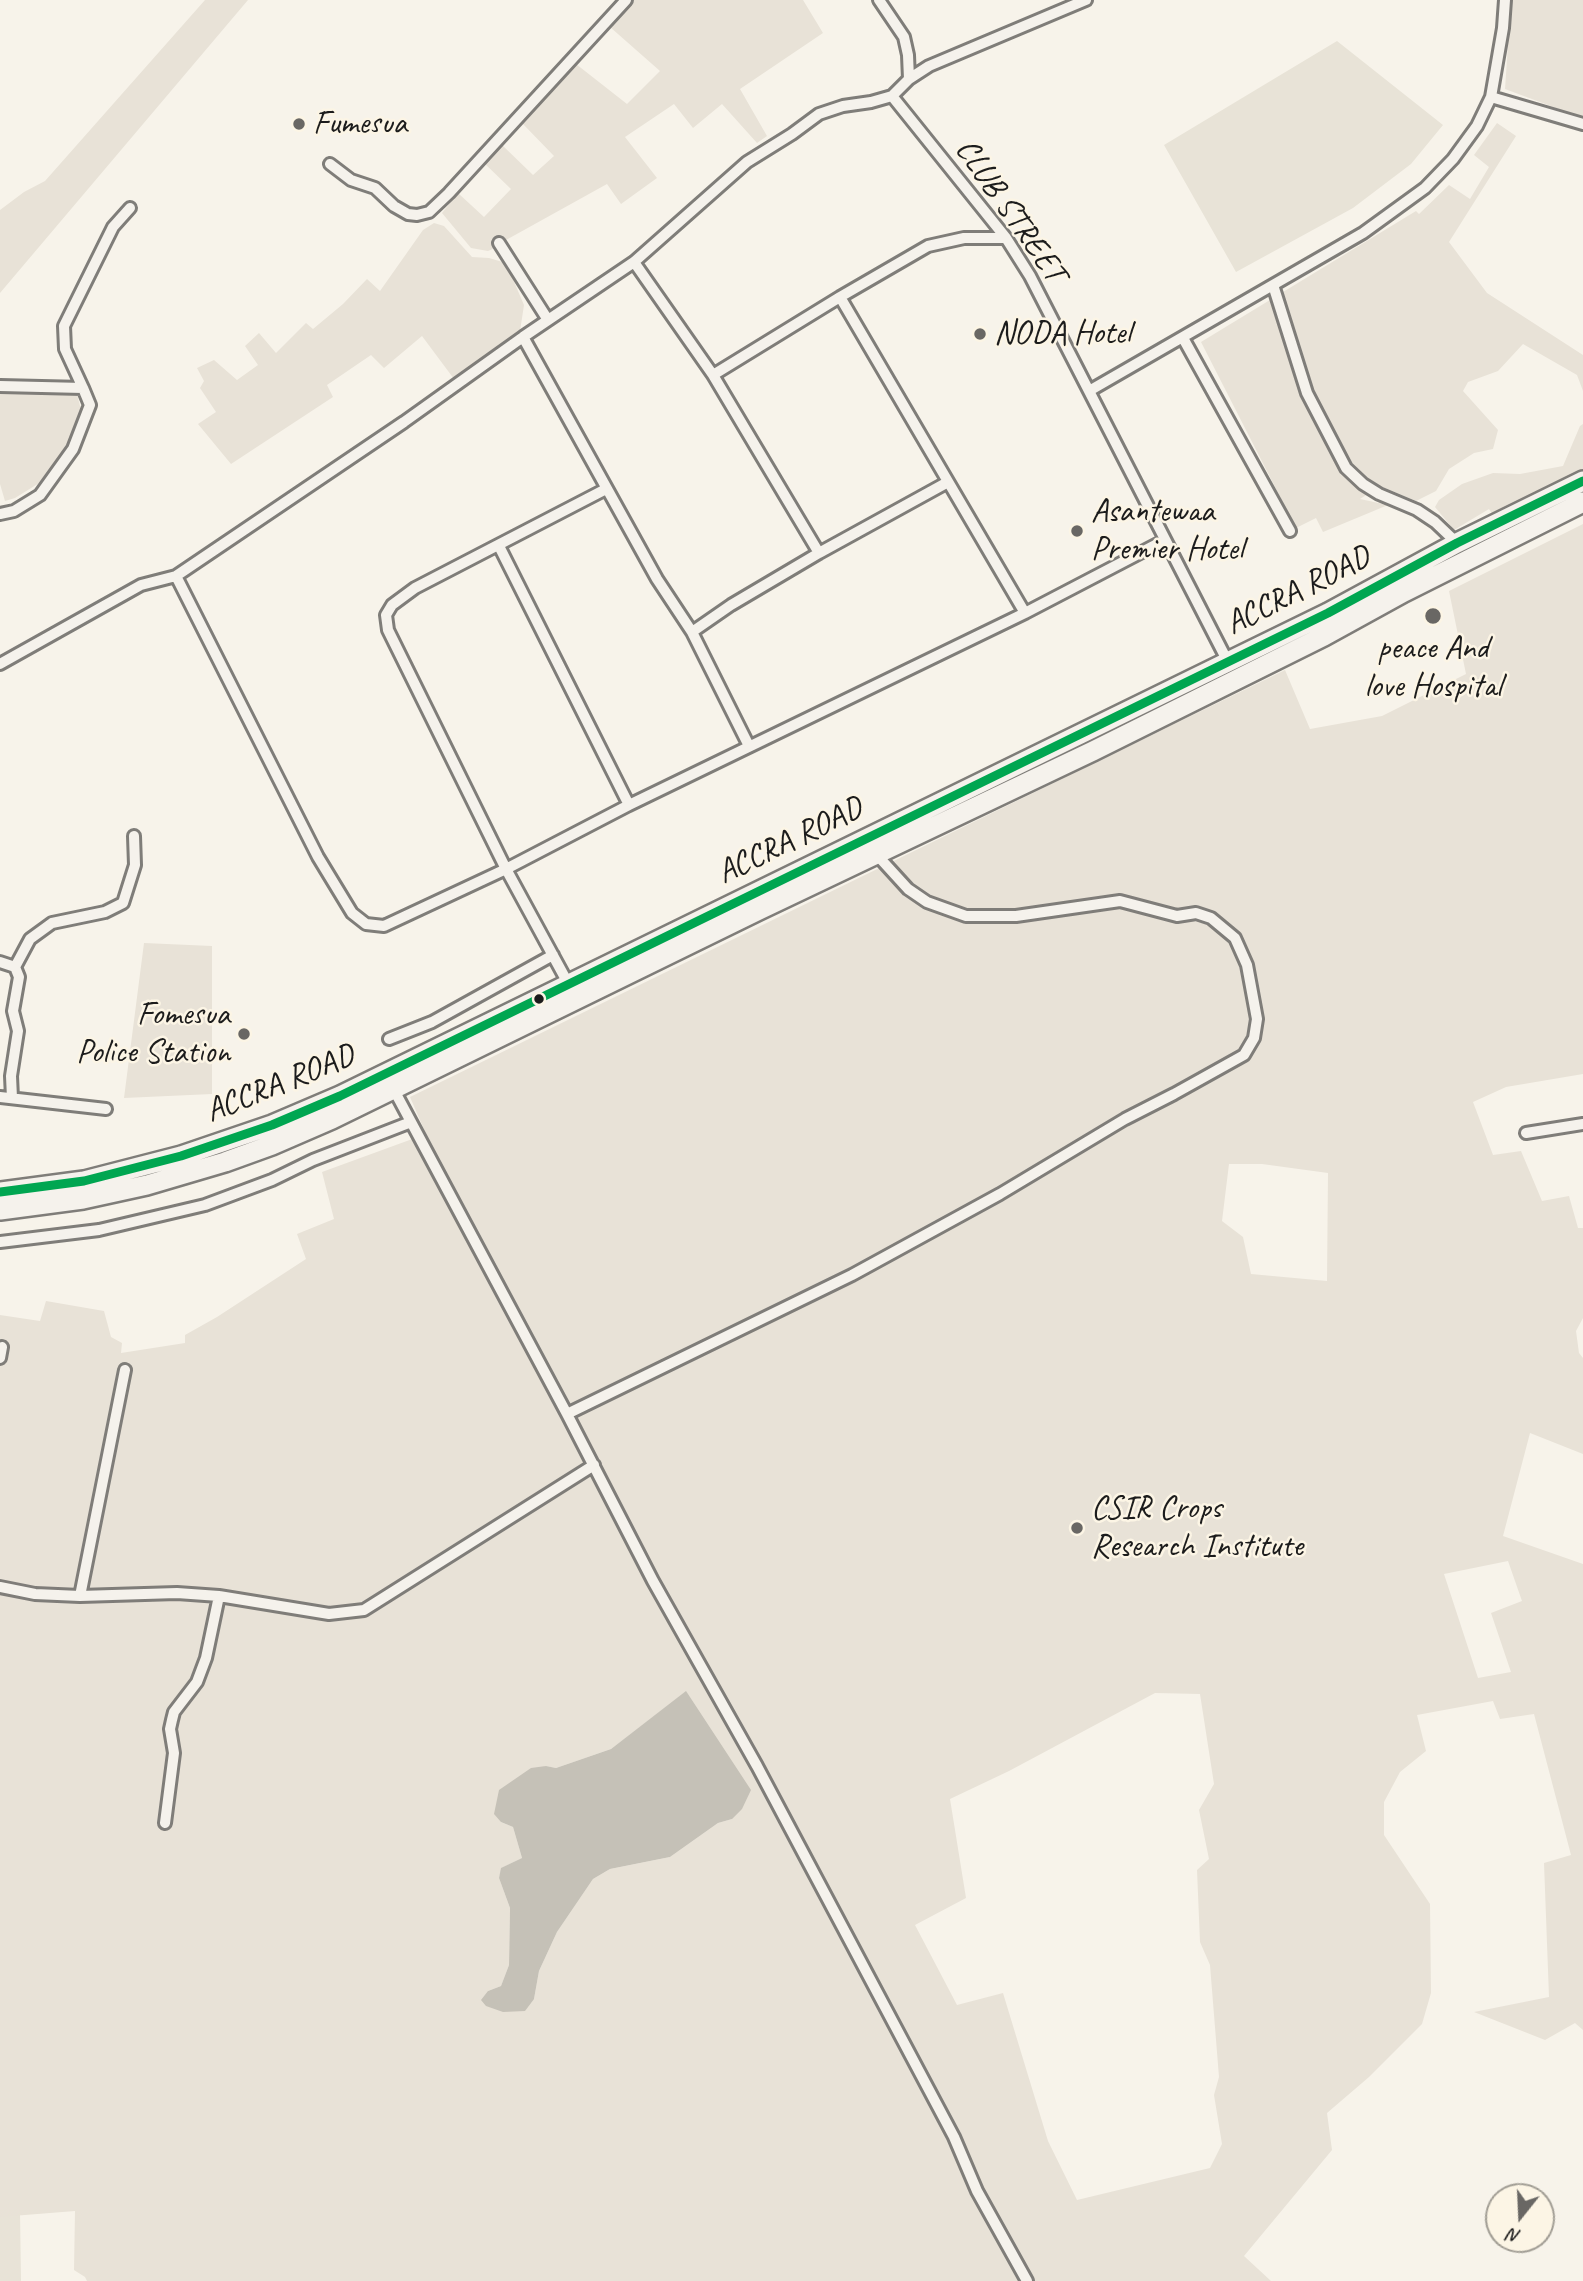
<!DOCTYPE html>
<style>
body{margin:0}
#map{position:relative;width:1583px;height:2281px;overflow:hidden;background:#f7f3ea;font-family:Caveat,sans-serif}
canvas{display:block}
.north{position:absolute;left:1485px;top:2183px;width:70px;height:70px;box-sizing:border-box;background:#fcf5e5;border:2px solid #a29e95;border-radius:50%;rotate:198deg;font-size:19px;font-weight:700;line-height:28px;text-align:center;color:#1c1c1c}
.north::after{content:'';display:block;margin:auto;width:24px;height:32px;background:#696764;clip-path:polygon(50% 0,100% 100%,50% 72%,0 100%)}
</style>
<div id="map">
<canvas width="1583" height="2281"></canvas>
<div class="north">N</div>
</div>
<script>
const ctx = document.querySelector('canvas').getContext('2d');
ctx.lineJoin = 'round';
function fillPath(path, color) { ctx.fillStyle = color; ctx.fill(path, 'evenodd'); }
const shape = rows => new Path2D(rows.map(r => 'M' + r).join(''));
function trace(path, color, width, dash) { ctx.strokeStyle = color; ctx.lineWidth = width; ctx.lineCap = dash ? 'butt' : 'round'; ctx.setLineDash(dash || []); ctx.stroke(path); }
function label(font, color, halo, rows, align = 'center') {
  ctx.font = font + ' Caveat,sans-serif'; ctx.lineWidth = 5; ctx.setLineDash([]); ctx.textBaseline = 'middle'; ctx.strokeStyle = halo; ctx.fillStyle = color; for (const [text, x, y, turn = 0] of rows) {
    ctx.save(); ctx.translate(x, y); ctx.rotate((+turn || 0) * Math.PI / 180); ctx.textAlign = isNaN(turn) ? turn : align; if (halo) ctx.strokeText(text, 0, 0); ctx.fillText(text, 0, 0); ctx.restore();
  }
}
const built = shape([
 [1337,41,1443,125,1411,164,1353,208,1236,272,1164,145],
 [20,2212,21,2281,0,2281,0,2213]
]);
const green = shape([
 [205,0,248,0,0,293,0,210,24,192,45,181],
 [631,0,803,0,823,33,740,89,767,136,757,143,722,104,693,128,674,104,625,137,657,178,621,204,607,184,506,240,502,236,495,248,488,251,471,248,442,213,458,193,484,217,511,189,483,162,500,143,533,175,554,156,522,123,576,64,627,104,660,71,610,27],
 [1511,0,1583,0,1583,118,1505,89],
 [1497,123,1516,136,1449,242,1487,293,1583,355,1583,391,1577,375,1523,344,1498,371,1468,382,1463,391,1498,430,1493,449,1474,453,1449,469,1436,491,1416,501,1380,486,1360,499,1388,505,1323,532,1316,518,1296,528,1201,342,1416,211,1419,214,1449,185,1470,199,1489,167,1474,155],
 [434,223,444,226,472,257,489,258,506,263,524,305,520,331,490,356,454,379,422,336,384,368,371,355,327,385,333,397,231,464,198,424,216,412,200,388,204,381,197,368,214,360,237,380,258,365,245,346,259,333,276,353,306,323,313,329,343,304,367,279,380,291,423,230],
 [45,390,76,391,82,413,68,444,44,480,15,498,5,501,0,484,0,392],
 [1583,424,1583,476,1496,520,1489,509,1454,530,1435,507,1439,500,1462,484,1493,473,1520,474,1563,466,1580,426],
 [1583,524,1583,1074,1506,1087,1473,1102,1493,1155,1521,1151,1542,1201,1569,1196,1578,1228,1583,1228,1583,1318,1576,1331,1579,1353,1583,1358,1583,1454,1530,1433,1503,1536,1583,1564,1583,2030,1575,2023,1545,2040,1474,2012,1549,1997,1544,1863,1571,1855,1534,1714,1500,1719,1493,1701,1417,1715,1426,1751,1400,1772,1384,1802,1384,1835,1430,1904,1431,1993,1422,2024,1369,2077,1327,2113,1332,2150,1244,2256,1271,2281,87,2281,85,2277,74,2270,75,2211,0,2217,0,1315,40,1321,46,1301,104,1311,111,1337,122,1343,121,1353,185,1343,185,1335,217,1317,306,1259,297,1234,334,1219,322,1172,426,1134,410,1097,1285,670,1310,729,1382,716,1466,674,1449,591],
 [1229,1164,1262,1164,1328,1173,1327,1281,1251,1274,1243,1237,1222,1221],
 [1508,1561,1522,1601,1491,1613,1511,1672,1478,1678,1444,1574],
 [686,1692,732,1819,718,1823,670,1857,610,1869,593,1879,557,1932,539,1971,534,1999,488,1991,501,1986,509,1965,510,1908,499,1878,502,1868,522,1858,513,1827,501,1822,545,1766,556,1768,611,1749],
 [1155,1693,1200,1694,1214,1784,1199,1810,1209,1859,1197,1870,1200,1942,1210,1965,1219,2077,1214,2095,1222,2144,1210,2168,1077,2200,1048,2141,1003,1993,957,2005,915,1925,966,1898,950,1799,1009,1771],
 [144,943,212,946,212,1094,124,1098]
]);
const water = shape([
 [686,1691,751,1790,742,1809,732,1819,718,1823,670,1857,610,1869,593,1879,557,1932,539,1971,534,1999,525,2011,503,2012,486,2006,481,2000,488,1991,501,1986,509,1965,510,1908,499,1878,501,1868,522,1858,513,1827,501,1822,494,1814,499,1790,531,1768,546,1766,556,1768,611,1749]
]);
const street = shape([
 [879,0,904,37,908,55,909,79],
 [892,96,1006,238,1030,276,1228,662],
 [1491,97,1583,124],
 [330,164,351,180,375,188,394,206,408,214,417,215,429,212,449,193,626,0],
 [499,243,548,320],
 [634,262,713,375,819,553],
 [1273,285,1307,393,1346,468,1363,484,1379,494,1417,510,1435,522,1457,543],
 [840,297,1025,613],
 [523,337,657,579,692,632,749,746],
 [1183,338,1290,531],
 [713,375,840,297,928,246,964,238,1006,238],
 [0,386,83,388,90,405,73,449,40,495,14,511,0,514],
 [83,388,65,349,64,326,113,227,130,208],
 [1089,391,1363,233,1425,188,1453,159,1477,126,1491,97,1503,28,1505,0],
 [499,546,629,805],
 [176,576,318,857,352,913,366,924,384,926,506,869,629,805,1025,613,1165,540],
 [692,632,731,605,819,553,948,482],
 [0,664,141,585,176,576,404,422,523,337,634,262,747,162,792,134,819,114,843,106,871,102,892,96,909,79,929,66,1086,0],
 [0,962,15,967,19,977,13,1011,18,1031,11,1076,12,1098],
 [15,967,30,939,52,923,105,912,123,903,135,865,134,836],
 [569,985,506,869,388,630,386,615,392,605,415,588,606,489],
 [389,1039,432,1022,553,955],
 [394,1090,567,1414,653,1581,757,1766,954,2137,977,2191,1027,2281],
 [0,1097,106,1109],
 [1526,1133,1583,1124],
 [0,1242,99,1230,205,1205,272,1180,313,1160,411,1122],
 [0,1358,2,1347],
 [567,1414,852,1275,1000,1194,1125,1119,1174,1094,1244,1055,1254,1038,1257,1019,1247,965,1235,938,1211,918,1196,913,1177,916,1120,901,1016,916,966,916,927,902,908,889,877,855],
 [0,1587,35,1594,80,1596,177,1593,219,1596,329,1614,364,1610,594,1465],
 [80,1596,125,1370],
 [165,1823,174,1753,170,1729,172,1720,174,1712,197,1682,206,1658,219,1596]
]);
const highway = shape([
 [0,1192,84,1181,181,1156,272,1125,340,1096,1328,613,1457,543,1583,481],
 [0,1210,83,1199,147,1185,225,1162,272,1145,332,1119,759,910,1093,751,1324,636,1404,592,1583,502]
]);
const bus1 = shape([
 [0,1192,84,1181,181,1156,272,1125,340,1096,1328,613,1457,543,1583,481]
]);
const markers = [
 [299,124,7,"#696764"],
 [980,334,7,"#696764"],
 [1077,531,7,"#696764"],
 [1433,616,9,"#696764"],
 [539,999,6,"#1c1c1c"],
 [244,1034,7,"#696764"],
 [1077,1528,7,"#696764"]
];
const poiNames = [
 ["Fumesua",313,124],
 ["NODA Hotel",994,334],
 ["Asantewaa",1091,512],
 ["Premier Hotel",1091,550],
 ["peace And",1433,649,"center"],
 ["love Hospital",1433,687,"center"],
 ["Fomesua",230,1015,"right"],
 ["Police Station",230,1053,"right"],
 ["CSIR Crops",1091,1509],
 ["Research Institute",1091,1547]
];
const streetNames = [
 ["CLUB STREET",1010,211,55],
 ["ACCRA ROAD",1298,591,-27],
 ["ACCRA ROAD",790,841,-26],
 ["ACCRA ROAD",280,1084,-22]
];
fillPath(built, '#e8e3d7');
fillPath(green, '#e8e2d7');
fillPath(water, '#c5c1b7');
trace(street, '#7f7d79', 16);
trace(highway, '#7f7d79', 24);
trace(street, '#f5f2ec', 10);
trace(highway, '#f5f2ec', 19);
trace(bus1, '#00a651', 9);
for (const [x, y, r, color] of markers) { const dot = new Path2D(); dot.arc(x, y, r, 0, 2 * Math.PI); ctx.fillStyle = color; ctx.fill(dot); trace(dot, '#fcf5e5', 2.5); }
label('33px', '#1c1c1c', '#fcf5e5', poiNames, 'left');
label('33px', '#1c1c1c', '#fcf5e5', streetNames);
</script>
